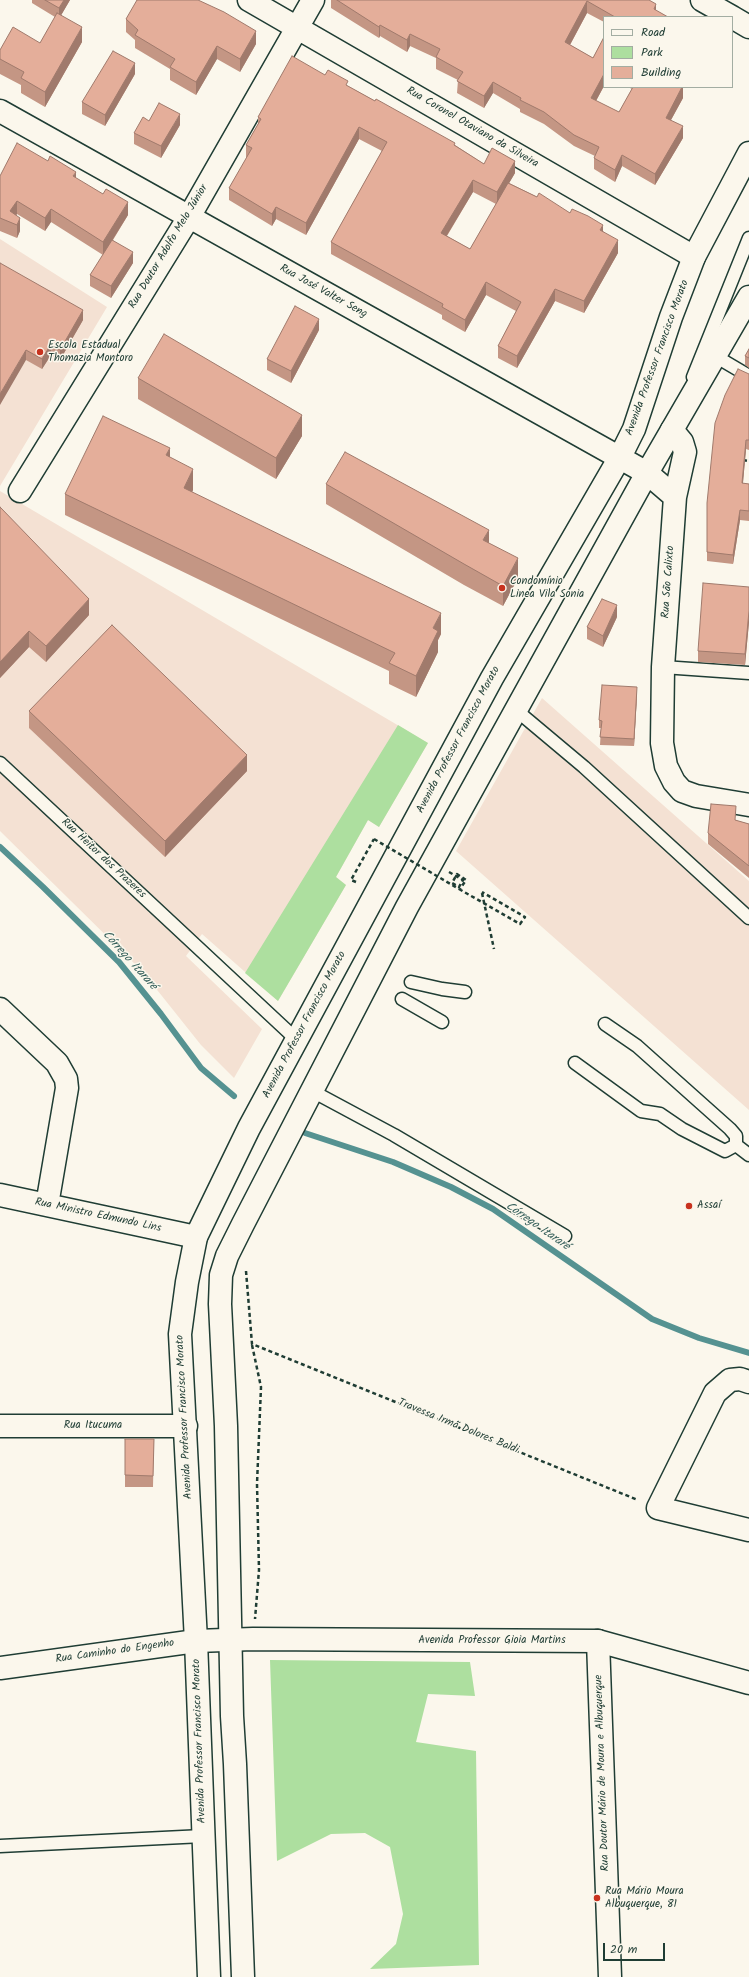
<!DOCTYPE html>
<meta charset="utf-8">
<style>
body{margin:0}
#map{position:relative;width:749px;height:1977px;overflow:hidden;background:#fbf7ec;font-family:Kalam,sans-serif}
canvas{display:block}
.legend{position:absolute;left:603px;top:16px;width:130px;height:72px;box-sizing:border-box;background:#fbf7ec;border:1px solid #a3ada2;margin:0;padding:5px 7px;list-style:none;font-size:12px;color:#1f3d34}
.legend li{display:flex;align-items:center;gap:8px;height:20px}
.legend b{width:20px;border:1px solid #a3ada2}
.scale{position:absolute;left:603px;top:1943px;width:62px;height:18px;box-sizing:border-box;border:2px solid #1f3d34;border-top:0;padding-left:5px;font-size:12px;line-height:14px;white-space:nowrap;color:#1f3d34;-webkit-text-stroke:3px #fbf7ec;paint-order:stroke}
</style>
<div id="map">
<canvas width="749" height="1977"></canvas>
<ul class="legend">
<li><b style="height:5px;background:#fbf7ec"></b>Road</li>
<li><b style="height:11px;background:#addf9f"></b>Park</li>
<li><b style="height:11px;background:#e4ae9a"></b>Building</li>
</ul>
<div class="scale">20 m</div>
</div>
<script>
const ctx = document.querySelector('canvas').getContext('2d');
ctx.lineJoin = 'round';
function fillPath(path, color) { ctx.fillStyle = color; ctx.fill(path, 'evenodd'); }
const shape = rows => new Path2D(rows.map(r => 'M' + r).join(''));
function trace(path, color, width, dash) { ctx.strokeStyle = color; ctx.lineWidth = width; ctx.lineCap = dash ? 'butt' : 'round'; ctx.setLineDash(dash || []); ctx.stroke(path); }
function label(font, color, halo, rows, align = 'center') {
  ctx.font = font + ' Kalam,sans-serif'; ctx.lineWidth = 3; ctx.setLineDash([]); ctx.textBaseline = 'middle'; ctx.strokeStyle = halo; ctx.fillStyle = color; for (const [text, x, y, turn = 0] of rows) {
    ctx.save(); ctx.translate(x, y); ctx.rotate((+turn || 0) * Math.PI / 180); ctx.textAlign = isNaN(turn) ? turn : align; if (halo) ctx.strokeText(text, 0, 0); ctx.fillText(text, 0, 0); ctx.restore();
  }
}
const built = shape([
 [0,239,107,307,0,486],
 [0,491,428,743,379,827,368,820,336,877,346,885,278,1001,202,934,186,956,262,1029,234,1078,201,1045,142,971,0,831],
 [542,698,749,881,749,1110,456,851]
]);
const green = shape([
 [398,725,428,743,379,827,368,820,336,877,346,885,278,1001,245,973],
 [270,1660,470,1662,475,1696,428,1694,416,1742,476,1751,479,1965,370,1969,396,1944,403,1914,390,1847,365,1833,331,1834,277,1861]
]);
const stream = shape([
 [0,847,43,887,119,962,161,1014,201,1068,234,1096],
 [305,1133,393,1162,451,1187,493,1209,652,1319,699,1338,749,1353]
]);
const path = shape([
 [743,460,749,461],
 [449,872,463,880,459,887,452,883,457,874,466,880,460,889],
 [356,882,351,880,374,839],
 [459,889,520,924,525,917,482,892],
 [482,893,494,949],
 [246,1271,252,1344,638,1500],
 [252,1345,261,1387,257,1484,259,1570,255,1619]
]);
const lane = shape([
 [715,356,749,376],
 [693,377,749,238],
 [663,667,749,673],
 [516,710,584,767,749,918],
 [0,763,297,1040],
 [411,982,442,989,465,992],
 [402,999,442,1022],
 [575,1063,641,1111,660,1114,682,1129,725,1151,736,1145,736,1136,730,1129,637,1046,605,1024],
 [312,1091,394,1135,565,1236],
 [736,1145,749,1155],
 [0,1846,203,1836]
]);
const street = shape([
 [249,0,694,257],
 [672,430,682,442,685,452,675,497,663,667,662,743,666,766,674,782,682,791,696,796,749,805],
 [647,473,675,497],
 [20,491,189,217,313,0],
 [0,1009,57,1063,66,1079,67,1088,47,1205],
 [0,1195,196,1237],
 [749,1382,740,1379,730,1380,715,1393,658,1508,749,1530],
 [0,1426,186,1426],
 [598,1641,610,1977]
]);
const secondary = shape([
 [702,0,732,17],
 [732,17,749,27],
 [0,111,647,473],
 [0,1668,196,1641,253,1639,598,1641,749,1683]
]);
const highway = shape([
 [209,1977,196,1641,180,1334,187,1282,196,1237,249,1128,492,678,620,457,634,429,671,317,694,257,749,153],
 [243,1977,235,1764,232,1716,226,1426,220,1304,221,1275,227,1256,243,1224,407,907,647,473,749,297]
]);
const pathBridge = shape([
 [374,839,459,889]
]);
const wall = shape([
 [32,0,70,0,61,15,82,42,45,107,21,93,21,85,0,74,0,50,40,43,55,17,32,3],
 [331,0,649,0,656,11,668,17,604,17,604,22,587,13,570,45,593,58,604,37,604,86,596,101,619,112,632,89,628,87,683,87,683,98,671,120,683,138,655,185,622,166,615,182,594,169,594,158,595,156,574,146,544,124,520,112,520,109,493,93,484,108,457,93,458,80,436,69,436,58,410,46,407,52,380,36,379,38,331,8],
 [126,19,256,44,240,72,217,59,196,95,170,80,170,69,135,48,135,40,126,32],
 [135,74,105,126,82,114,82,102],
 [325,75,348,86,455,145,484,164,515,173,509,183,570,213,603,231,618,253,584,313,555,301,517,368,498,358,498,346,516,311,486,295,465,332,442,319,442,315,331,254,331,242,382,151,359,139,306,235,276,219,272,226,229,200,229,188,247,157,246,157,246,145,258,124,258,117],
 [473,192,496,204,470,249,447,236],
 [180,125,161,158,134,144,134,133],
 [0,176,76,178,128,215,113,240,133,263,111,298,90,286,90,275,103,255,51,222,45,231,17,214,16,215,20,231,17,238,0,231],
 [0,263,83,320,60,360,51,355,42,369,26,360],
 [319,330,291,383,267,370,267,359],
 [749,349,749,368,745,365,745,356],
 [749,374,749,450,746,449,743,483,749,484,749,521,740,520,733,564,707,561,707,503],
 [138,378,302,436,276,479,138,399],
 [170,457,193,490,192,492,441,634,438,640,438,652,416,697,389,684,389,671,65,515,65,494],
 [326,484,489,543,518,578,503,606,464,585,326,504],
 [0,507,89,615,46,662,29,647,0,678],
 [749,587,749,622,745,665,698,662,698,651],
 [617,617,603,647,587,639,587,627],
 [637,695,634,746,600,745,601,728,599,728,599,720],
 [29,711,247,771,165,857,29,728],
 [735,820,749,824,749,878,708,844,708,833],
 [125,1439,154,1439,153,1487,125,1487]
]);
const shadedWall = shape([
 [64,0,70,0,59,19,59,8],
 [587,1,587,13,565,54,565,42],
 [656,4,656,16,654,9],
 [380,25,380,36,379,38,379,27],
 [82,27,82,42,45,107,45,92],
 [256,31,256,44,240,72,240,59],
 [410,34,410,46,407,52,407,40],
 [217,46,217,59,196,95,196,82],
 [135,63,135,74,105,126,105,115],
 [604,74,604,86,591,110,591,98],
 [493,82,493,93,484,108,484,96],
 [682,87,683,87,683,98,666,129,666,118],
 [180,114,180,125,161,158,161,146],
 [683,126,683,138,655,185,655,174],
 [359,127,359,139,306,235,306,223],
 [622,155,622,166,615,182,615,170],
 [515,161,515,173,497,204,497,192],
 [76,172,76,185,73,176],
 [473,180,473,192,441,245,441,233],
 [17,201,17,214,11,223,10,211],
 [128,202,128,215,103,255,103,242],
 [276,207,276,219,272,226,272,214],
 [51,209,51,222,45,231,45,218],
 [20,218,20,231,17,238,17,225],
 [603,225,603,238,600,230],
 [618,240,618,253,584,313,584,301],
 [133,252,133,263,111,298,111,286],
 [486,282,486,295,465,332,465,320],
 [555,289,555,301,517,368,517,356],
 [83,310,83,320,60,360,60,350],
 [319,319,319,330,291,383,291,371],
 [51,344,51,355,42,369,42,359],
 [26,350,26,360,0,405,0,394],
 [302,415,302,436,276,479,276,458],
 [746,440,746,449,742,493,742,483],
 [170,448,170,469,166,455],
 [193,469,193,490,184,509,184,488],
 [740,510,740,520,733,564,733,555],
 [489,530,489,551,483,540],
 [518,558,518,578,503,606,503,586],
 [89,599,89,615,46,662,46,646],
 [617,605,617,617,603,647,603,636],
 [749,611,749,622,745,665,745,654],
 [441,613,441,634,438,640,438,652,416,697,416,676,433,628],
 [29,631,29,647,0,678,0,662],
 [637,687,637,695,634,746,634,739],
 [247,755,247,771,165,857,165,841]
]);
const building = shape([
 [45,0,64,0,59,8,45,0],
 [137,0,198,0,224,12,256,31,240,59,217,46,196,82,170,67,175,59,135,35,138,30,126,19,137,0],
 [337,0,649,0,656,4,654,9,668,17,615,17,587,1,565,42,593,58,604,37,604,74,591,98,619,112,633,87,682,87,666,118,683,126,655,174,622,155,615,170,594,158,599,147,574,135,544,112,520,100,521,98,493,82,484,96,457,81,463,72,436,57,440,49,410,34,407,40,380,25,379,27,337,0],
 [57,13,82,27,45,92,21,78,24,72,0,59,0,50,13,27,40,43,57,13],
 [113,51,135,63,105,115,82,102,113,51],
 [292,56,325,75,328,70,348,81,346,85,375,101,376,99,455,143,454,145,484,164,492,148,515,161,497,192,473,180,441,233,470,249,508,183,537,197,539,193,570,213,572,209,588,216,603,225,600,230,618,240,584,301,555,289,517,356,498,346,521,302,486,282,465,320,442,307,443,304,331,242,387,142,359,127,306,223,276,207,272,214,229,188,252,148,246,145,261,119,258,117,292,56],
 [159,103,180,114,161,146,134,133,143,117,149,121,159,103],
 [17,143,48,161,50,156,76,172,73,176,103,194,106,189,128,202,103,242,51,209,45,218,17,201,10,211,20,218,17,225,0,218,0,176,17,143],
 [112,240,133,252,111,286,90,275,112,240],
 [0,263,83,310,60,350,51,344,42,359,26,350,0,394,0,263],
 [295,306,319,319,291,371,267,359,295,306],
 [164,334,302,415,276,458,138,378,164,334],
 [749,349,749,358,745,356,749,349],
 [738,369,749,374,749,440,746,440,742,483,749,484,749,511,740,510,733,555,707,552,707,503,715,423,725,395,738,369],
 [103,416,170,448,166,455,193,469,184,488,441,613,433,628,438,631,416,676,389,663,395,653,65,494,103,416],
 [345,452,489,530,483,540,518,558,503,586,464,564,326,484,345,452],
 [0,507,89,599,46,646,29,631,0,662,0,507],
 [703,583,749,587,749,611,745,654,698,651,703,583],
 [602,599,617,605,603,636,587,627,602,599],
 [112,625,247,755,165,841,29,711,112,625],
 [602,685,637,687,634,739,600,737,602,721,599,720,602,685],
 [711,804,736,806,735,820,749,824,749,866,708,833,711,804],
 [125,1439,154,1439,153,1476,125,1475,125,1439]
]);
const markers = [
 [40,352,4,"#c8321e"],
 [502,588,4,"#c8321e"],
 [689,1206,4,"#c8321e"],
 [597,1898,4,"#c8321e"]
];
const streetNames = [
 ["Rua Coronel Otaviano da Silveira",472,128,30],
 ["Rua Doutor Adolfo Melo Júnior",169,247,-59],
 ["Rua José Valter Seng",323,292,29],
 ["Avenida Professor Francisco Morato",658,358,-70],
 ["Rua São Calixto",669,582,-86],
 ["Avenida Professor Francisco Morato",459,740,-62],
 ["Rua Heitor dos Prazeres",103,859,43],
 ["Avenida Professor Francisco Morato",305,1025,-62],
 ["Rua Ministro Edmundo Lins",98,1216,12],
 ["Avenida Professor Francisco Morato",185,1417,-93],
 ["Rua Itucuma",93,1426],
 ["Travessa Irmã Dolores Baldi",458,1427,22],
 ["Avenida Professor Gioia Martins",492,1641],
 ["Rua Caminho do Engenho",115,1652,-8],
 ["Avenida Professor Francisco Morato",200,1741,-92],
 ["Rua Doutor Mário de Moura e Albuquerque",603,1773,-92]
];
const poiNames = [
 ["Escola Estadual",48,346],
 ["Thomazia Montoro",48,359],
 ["Condomínio",510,582],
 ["Linea Vila Sonia",510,595],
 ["Assaí",697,1206],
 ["Rua Mário Moura",605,1892],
 ["Albuquerque, 81",605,1905]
];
const waterNames = [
 ["Córrego Itararé",129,961,48],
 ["Córrego Itararé",537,1227,35]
];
fillPath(built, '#f4e1d3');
fillPath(green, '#addf9f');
trace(stream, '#559291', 6);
trace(lane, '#1f3d34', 15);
trace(street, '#1f3d34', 25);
trace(secondary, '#1f3d34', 25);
trace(highway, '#1f3d34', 25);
trace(path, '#1f3d34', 2.5, [4, 3]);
trace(lane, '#fbf7ec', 12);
trace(street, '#fbf7ec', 22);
trace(secondary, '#fbf7ec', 22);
trace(highway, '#fbf7ec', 22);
trace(pathBridge, '#1f3d34', 2.5, [4, 3]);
fillPath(wall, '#c49684');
fillPath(shadedWall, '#a07a6c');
fillPath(building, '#e4ae9a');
trace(building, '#a07a6c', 1);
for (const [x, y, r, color] of markers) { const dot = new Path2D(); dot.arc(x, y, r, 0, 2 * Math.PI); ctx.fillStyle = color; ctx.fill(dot); trace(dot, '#fbf7ec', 1.5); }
label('11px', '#1f3d34', '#fbf7ec', streetNames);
label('11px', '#1f3d34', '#fbf7ec', poiNames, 'left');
label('italic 12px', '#36605b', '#fbf7ec', waterNames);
</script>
